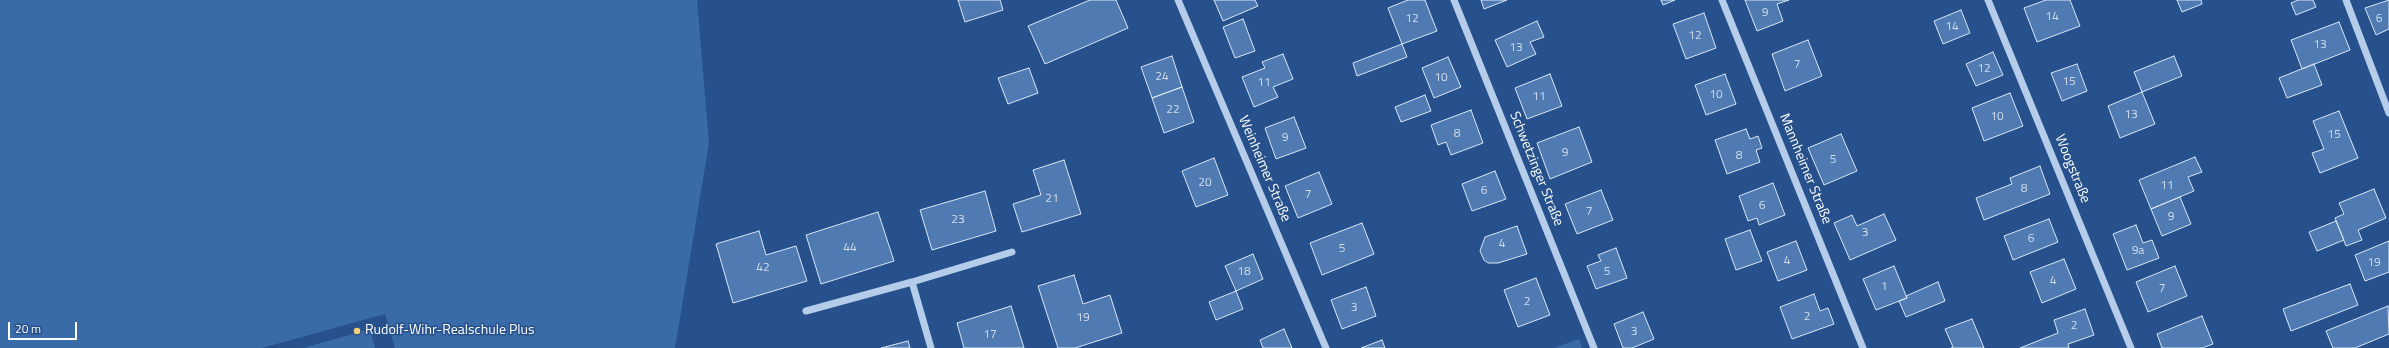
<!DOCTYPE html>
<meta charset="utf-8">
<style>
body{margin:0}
#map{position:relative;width:2389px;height:348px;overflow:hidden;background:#26518c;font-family:"Titillium Web",sans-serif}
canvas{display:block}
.scale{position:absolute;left:8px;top:322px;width:69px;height:18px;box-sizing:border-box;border:2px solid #fff;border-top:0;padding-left:5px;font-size:12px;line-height:14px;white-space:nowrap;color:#fff;-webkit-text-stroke:3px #26518c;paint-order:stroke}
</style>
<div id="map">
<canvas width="2389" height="348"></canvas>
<div class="scale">20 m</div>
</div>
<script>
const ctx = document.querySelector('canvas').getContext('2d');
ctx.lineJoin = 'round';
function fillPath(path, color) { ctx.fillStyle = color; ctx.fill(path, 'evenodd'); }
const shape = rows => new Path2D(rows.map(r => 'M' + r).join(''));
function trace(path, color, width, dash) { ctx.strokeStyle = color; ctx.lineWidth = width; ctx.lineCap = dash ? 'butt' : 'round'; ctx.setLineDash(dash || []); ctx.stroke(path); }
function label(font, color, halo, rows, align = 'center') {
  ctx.font = font + ' "Titillium Web",sans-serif'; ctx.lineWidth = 3; ctx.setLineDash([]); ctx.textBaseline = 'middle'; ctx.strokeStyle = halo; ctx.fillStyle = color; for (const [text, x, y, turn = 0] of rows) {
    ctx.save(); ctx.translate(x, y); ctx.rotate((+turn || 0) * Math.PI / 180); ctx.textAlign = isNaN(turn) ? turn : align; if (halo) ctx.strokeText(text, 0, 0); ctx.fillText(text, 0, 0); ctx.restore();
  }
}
const green = shape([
 [0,0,697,0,709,143,675,348,395,348,385,314,262,348,0,348],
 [370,329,375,348,303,348],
 [1579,339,1582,348,1554,348]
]);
const building = shape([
 [958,0,1000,0,1003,10,965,22,958,0],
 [1090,0,1116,0,1128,28,1045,64,1028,26,1090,0],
 [1214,0,1255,0,1258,6,1223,21,1214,0],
 [1408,0,1425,0,1437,31,1402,44,1388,8,1408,0],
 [1481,0,1507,0,1484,9,1481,0],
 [1661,0,1675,0,1663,5,1661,0],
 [1745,0,1789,0,1777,4,1783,21,1757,31,1745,0],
 [2046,0,2070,0,2080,26,2037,42,2024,8,2046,0],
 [2177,0,2201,0,2202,4,2182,12,2177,0],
 [2298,0,2313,0,2316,7,2296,15,2291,3,2298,0],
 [2389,0,2389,29,2376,35,2365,8,2389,0],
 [1961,10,1970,33,1943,44,1934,21,1961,10],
 [1704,13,1716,48,1686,59,1673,24,1704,13],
 [1243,19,1255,51,1235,58,1223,27,1243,19],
 [1537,21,1544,37,1530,42,1536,54,1507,67,1495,40,1537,21],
 [2339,22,2350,50,2302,69,2291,40,2339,22],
 [1808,40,1822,76,1785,91,1772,54,1808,40],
 [1402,44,1407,57,1357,76,1353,63,1402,44],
 [1993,52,2003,75,1976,86,1966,64,1993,52],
 [1283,54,1293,79,1273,87,1278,97,1254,107,1242,77,1265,68,1262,62,1283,54],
 [1172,56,1182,87,1152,98,1141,67,1172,56],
 [2174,56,2182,76,2142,92,2134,72,2174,56],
 [1448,57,1461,87,1434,98,1422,68,1448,57],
 [2077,64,2087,91,2062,101,2051,73,2077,64],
 [2314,64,2322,85,2287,98,2279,78,2314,64],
 [1029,68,1038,93,1008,104,998,78,1029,68],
 [1550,74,1562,106,1527,119,1515,88,1550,74],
 [1725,74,1736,104,1706,115,1695,85,1725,74],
 [1182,87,1194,122,1164,133,1152,98,1182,87],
 [2142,92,2155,124,2120,138,2108,106,2142,92],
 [2010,93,2023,126,1984,141,1972,108,2010,93],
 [1425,95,1431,111,1401,122,1395,107,1425,95],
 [1471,110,1483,143,1451,155,1446,142,1438,145,1431,125,1471,110],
 [2339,111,2358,158,2320,173,2312,153,2324,149,2313,121,2339,111],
 [1294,117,1306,148,1276,159,1265,128,1294,117],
 [1579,127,1592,162,1550,179,1537,143,1579,127],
 [1746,129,1750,139,1758,136,1762,148,1756,150,1760,162,1727,174,1715,140,1746,129],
 [1841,134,1857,171,1824,185,1808,148,1841,134],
 [2195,157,2202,172,2188,177,2194,191,2151,209,2139,180,2195,157],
 [1214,158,1228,195,1196,207,1182,171,1214,158],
 [1064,160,1081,214,1022,232,1013,204,1041,195,1033,170,1064,160],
 [2040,166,2050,194,1984,220,1976,198,2012,184,2010,178,2040,166],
 [1495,171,1506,199,1472,211,1462,184,1495,171],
 [1319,172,1332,204,1298,218,1285,186,1319,172],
 [1773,183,1785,215,1759,225,1757,218,1748,221,1739,196,1773,183],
 [2374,189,2386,218,2358,230,2362,240,2346,246,2335,218,2344,214,2339,203,2374,189],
 [1601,190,1613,220,1577,234,1565,204,1601,190],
 [985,191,996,231,932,250,920,210,985,191],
 [2180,197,2191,224,2162,236,2151,209,2180,197],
 [878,212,894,261,821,284,806,235,878,212],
 [1884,214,1896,240,1850,260,1834,223,1852,215,1857,226,1884,214],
 [2049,219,2058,242,2013,260,2004,236,2049,219],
 [2336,221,2344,240,2317,251,2309,232,2336,221],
 [1362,223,1374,254,1322,275,1310,243,1362,223],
 [2136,225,2143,243,2152,240,2159,258,2127,270,2113,234,2136,225],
 [1517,226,1527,254,1498,263,1488,263,1484,260,1480,251,1485,237,1517,226],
 [1750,230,1762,261,1736,270,1725,239,1750,230],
 [759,231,766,255,796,246,807,281,733,303,716,244,759,231],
 [1796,241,1807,270,1778,281,1767,252,1796,241],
 [2389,241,2389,272,2365,281,2355,255,2389,241],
 [1616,248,1627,278,1596,289,1587,266,1601,261,1598,255,1616,248],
 [1253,254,1263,279,1236,291,1225,266,1253,254],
 [2064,259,2076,289,2042,303,2030,272,2064,259],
 [1894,266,1907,298,1876,310,1863,279,1894,266],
 [2175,266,2187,296,2148,312,2136,282,2175,266],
 [1074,275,1083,304,1110,295,1122,333,1075,348,1058,348,1038,286,1074,275],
 [1536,278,1550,315,1518,327,1504,290,1536,278],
 [1938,282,1945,301,1906,317,1899,301,1907,298,1906,296,1938,282],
 [2350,284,2358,305,2291,331,2283,309,2350,284],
 [1366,287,1376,316,1342,329,1331,300,1366,287],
 [1236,291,1243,309,1216,320,1209,302,1236,291],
 [1814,294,1820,311,1828,308,1834,324,1792,339,1780,307,1814,294],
 [1011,306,1024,348,964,348,957,323,1011,306],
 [2388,306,2389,334,2355,348,2333,348,2326,331,2388,306],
 [2085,309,2094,335,2068,344,2069,348,2020,348,2058,333,2054,320,2085,309],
 [1643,312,1654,339,1632,348,1623,348,1614,324,1643,312],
 [2202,316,2213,344,2202,348,2162,348,2157,334,2202,316],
 [1972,319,1984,348,1951,348,1953,347,1945,329,1972,319],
 [1284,329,1292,348,1263,348,1260,340,1284,329],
 [1382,340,1385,348,1361,348,1382,340],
 [908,341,910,348,881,348,908,341]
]);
const minor = shape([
 [1178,0,1326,348],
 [1454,0,1594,348],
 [1722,0,1863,348],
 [1988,0,2131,348],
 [2346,0,2389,113],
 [912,282,931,348],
 [806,311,912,282,1012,252]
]);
const markers = [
 [357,331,4,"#f3d17a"]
];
const numberNames = [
 ["9",1765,13],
 ["14",2052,17],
 ["12",1412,19],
 ["6",2379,19],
 ["14",1952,27],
 ["12",1695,36],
 ["13",2320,45],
 ["13",1516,48],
 ["7",1797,65],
 ["12",1984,69],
 ["24",1162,77],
 ["10",1441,78],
 ["15",2069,82],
 ["11",1264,83],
 ["10",1716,95],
 ["11",1539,97],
 ["22",1173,110],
 ["13",2131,115],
 ["10",1997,117],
 ["8",1457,134],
 ["15",2334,135],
 ["9",1285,138],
 ["9",1565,153],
 ["8",1739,156],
 ["5",1833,160],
 ["20",1205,183],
 ["11",2167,186],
 ["8",2024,189],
 ["6",1484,191],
 ["7",1308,195],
 ["21",1052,199],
 ["6",1762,206],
 ["7",1589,212],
 ["9",2171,217],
 ["23",958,220],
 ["3",1865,233],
 ["6",2031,239],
 ["4",1502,244],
 ["44",850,248],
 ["5",1342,249],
 ["9a",2138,251],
 ["4",1787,261],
 ["19",2374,263],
 ["42",763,268],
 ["18",1244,272],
 ["5",1607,272],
 ["4",2053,281],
 ["1",1884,287],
 ["7",2162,289],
 ["2",1527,302],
 ["3",1354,308],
 ["2",1807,317],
 ["19",1083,318],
 ["2",2074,326],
 ["3",1634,332],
 ["17",990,335]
];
const streetNames = [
 ["Weinheimer Straße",1264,169,67],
 ["Schwetzinger Straße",1536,169,68],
 ["Mannheimer Straße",1805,169,68],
 ["Woogstraße",2072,169,68]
];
const poiNames = [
 ["Rudolf-Wihr-Realschule Plus",365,331]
];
fillPath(green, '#3a6ba9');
fillPath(building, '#4f7ab2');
trace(building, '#d9e7f8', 1);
trace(minor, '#b5ccea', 7);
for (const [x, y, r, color] of markers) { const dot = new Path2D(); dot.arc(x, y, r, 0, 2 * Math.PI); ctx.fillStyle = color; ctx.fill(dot); trace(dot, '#26518c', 1.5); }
label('12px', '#d3deec', null, numberNames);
label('14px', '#fff', '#26518c', streetNames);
label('14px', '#fff', '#26518c', poiNames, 'left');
</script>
